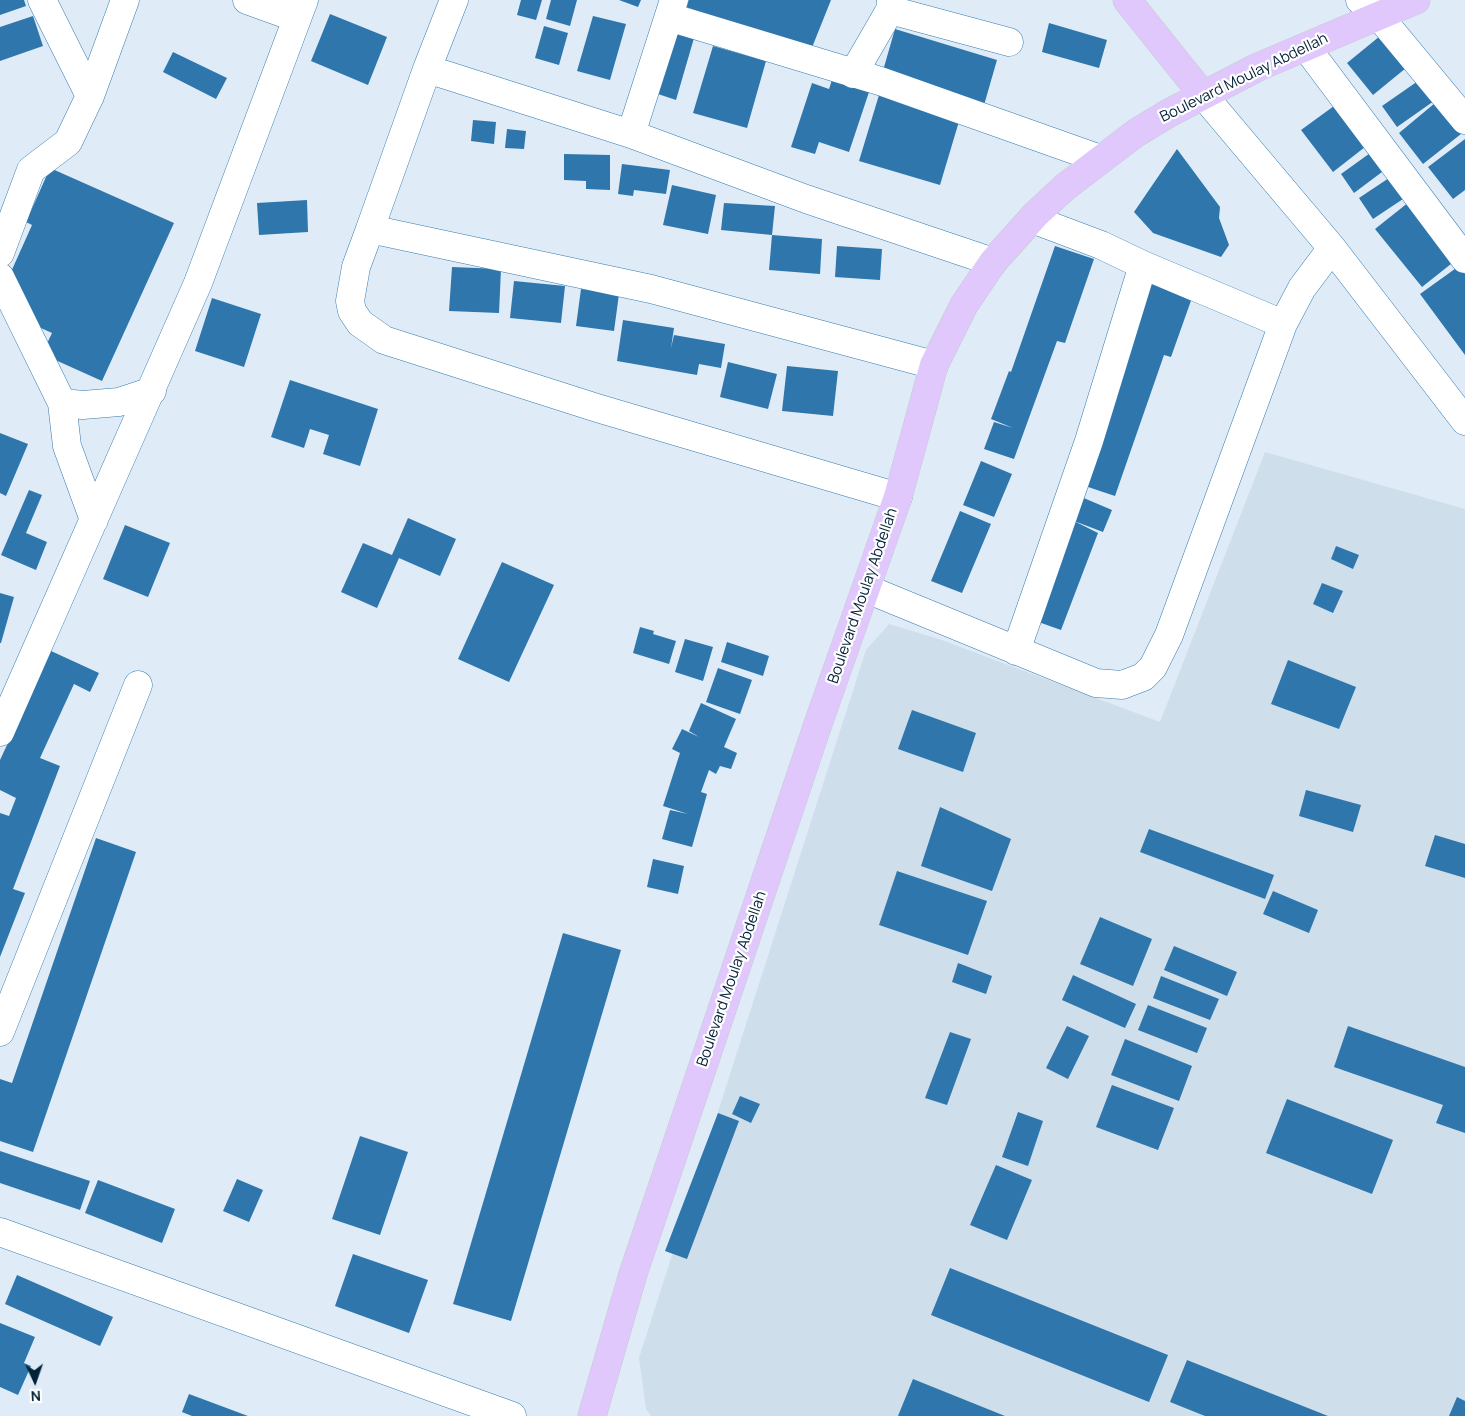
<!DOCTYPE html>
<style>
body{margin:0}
#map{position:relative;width:1465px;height:1416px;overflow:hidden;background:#dfecf8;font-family:Manrope,sans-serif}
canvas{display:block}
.north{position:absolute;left:10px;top:1356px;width:50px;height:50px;-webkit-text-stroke:4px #fff;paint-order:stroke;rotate:177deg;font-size:14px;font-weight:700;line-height:20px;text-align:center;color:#032137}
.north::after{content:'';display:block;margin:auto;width:18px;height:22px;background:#032137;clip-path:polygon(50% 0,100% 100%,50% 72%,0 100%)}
</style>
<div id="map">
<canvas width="1465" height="1416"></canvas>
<div class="north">N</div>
</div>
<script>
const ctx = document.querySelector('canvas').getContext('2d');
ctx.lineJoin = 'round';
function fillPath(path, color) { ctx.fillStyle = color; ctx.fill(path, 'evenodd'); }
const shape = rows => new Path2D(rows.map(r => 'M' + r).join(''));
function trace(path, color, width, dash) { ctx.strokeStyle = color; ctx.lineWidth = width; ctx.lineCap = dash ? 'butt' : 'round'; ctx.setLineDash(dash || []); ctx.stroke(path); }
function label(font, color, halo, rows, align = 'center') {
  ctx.font = font + ' Manrope,sans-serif'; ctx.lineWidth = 4.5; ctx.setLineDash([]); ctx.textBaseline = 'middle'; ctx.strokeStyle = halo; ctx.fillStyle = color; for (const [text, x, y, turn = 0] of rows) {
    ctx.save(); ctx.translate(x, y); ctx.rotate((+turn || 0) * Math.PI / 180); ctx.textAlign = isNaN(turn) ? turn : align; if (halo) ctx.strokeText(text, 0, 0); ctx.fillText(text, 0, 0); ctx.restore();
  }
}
const built = shape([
 [1265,452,1465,509,1465,1416,651,1416,646,1409,639,1358,866,650,889,624,939,639,1160,722]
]);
const building = shape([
 [0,0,24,0,26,6,0,15],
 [521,0,542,0,536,20,517,15],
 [551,0,577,0,570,26,546,19],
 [619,0,641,0,638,7],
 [689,0,831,0,811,50,686,7],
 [330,14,387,37,368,85,311,61],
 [33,16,43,46,0,61,0,27],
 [593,16,626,24,610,80,577,71],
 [1049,23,1107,40,1099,68,1042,52],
 [544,26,568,33,559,65,535,58],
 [895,29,997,60,982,112,880,81],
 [671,33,694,38,676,100,652,92],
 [1380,36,1406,68,1373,95,1347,63],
 [713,46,766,61,747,128,693,113],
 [173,52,227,78,216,99,163,72],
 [834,74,871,86,849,152,819,142,815,154,791,147,812,83,829,89],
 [1418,81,1434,101,1397,127,1382,106],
 [879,95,960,118,940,185,859,161],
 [1435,103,1461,134,1423,164,1399,133],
 [1334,106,1365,147,1333,172,1301,130],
 [473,120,496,122,494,144,471,141],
 [507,129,526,131,524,149,505,148],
 [1465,139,1465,190,1453,199,1428,167],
 [1177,149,1220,207,1219,218,1229,245,1221,257,1153,233,1134,212],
 [1373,151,1386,169,1354,193,1341,174],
 [564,154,610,155,610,190,586,189,586,181,564,180],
 [622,164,670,170,666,194,634,190,633,196,618,194],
 [50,168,174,223,102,381,42,354,52,333,21,319,2,292,32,225,26,222],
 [1389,178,1403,199,1373,219,1359,198],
 [672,185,716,195,708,234,663,225],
 [307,200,308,232,259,235,257,203],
 [1409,202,1456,260,1422,287,1375,229],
 [724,203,775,206,772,235,721,230],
 [772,235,822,239,820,274,769,270],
 [837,246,882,249,880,280,835,277],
 [1055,246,1094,259,1065,343,1057,341,1014,459,984,449,994,422,1013,428,991,419,1009,371,1011,372],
 [1459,266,1465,274,1465,355,1420,294],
 [452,267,501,269,499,313,449,311],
 [1148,279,1193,295,1171,357,1164,355,1115,496,1082,485,1133,344,1126,342],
 [514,281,565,286,561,323,510,318],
 [581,289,619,294,614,331,576,326],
 [212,298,261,314,244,367,195,351],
 [623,320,674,328,671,348,674,335,725,344,721,368,699,364,697,375,617,361],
 [728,362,777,374,768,409,720,397],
 [787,366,838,371,833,416,782,411],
 [290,380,378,409,360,466,323,454,329,435,310,429,304,448,271,437],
 [0,433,28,444,6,496,0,493],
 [981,461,1012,474,994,517,963,505],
 [29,490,42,495,26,533,47,542,36,570,1,555],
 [1079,496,1112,510,1103,532,1074,521,1098,533,1061,630,1030,619],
 [960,511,991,524,962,593,931,581],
 [408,518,456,539,440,576,399,558,377,608,341,592,363,543,392,555],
 [125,525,170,543,148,597,103,579],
 [1336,546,1359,555,1353,569,1331,559],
 [502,562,554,585,509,682,458,659],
 [1322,583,1343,591,1333,613,1313,604],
 [0,593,14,597,1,643,0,643],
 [640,627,654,631,653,634,676,641,669,664,633,653],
 [685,639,713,647,703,681,675,672],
 [727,642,769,656,763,676,721,662],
 [51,651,99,673,90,692,74,684,40,758,60,766,13,889,25,893,0,957,0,813,9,816,16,798,0,790,0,760],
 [1288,660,1356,687,1339,729,1271,704],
 [718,668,752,680,740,714,706,702],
 [701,703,736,719,724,747,737,753,731,769,720,766,716,774,709,770,701,792,707,794,692,847,662,839,670,810,688,814,663,806,680,753,672,749,682,729,699,737,689,731],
 [912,710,976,733,963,772,898,749],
 [1306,790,1361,805,1353,832,1299,816],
 [940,807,1011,839,992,891,921,866],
 [1149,829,1274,875,1265,899,1140,852],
 [1435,835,1465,844,1465,878,1425,866],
 [96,838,136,852,33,1152,0,1141,0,1079,12,1083],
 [653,859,684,866,678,894,647,887],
 [897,871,987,901,968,955,879,925],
 [1273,891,1318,910,1309,933,1263,914],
 [1100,917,1152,939,1133,986,1080,964],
 [563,933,621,950,511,1321,453,1304],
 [1174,946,1237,972,1227,996,1164,970],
 [958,963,992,976,986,994,952,982],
 [1073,975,1136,1004,1125,1028,1062,1000],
 [1161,976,1219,999,1210,1020,1153,998],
 [1148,1005,1207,1028,1197,1053,1138,1030],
 [1067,1026,1089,1036,1068,1079,1046,1068],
 [1348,1026,1465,1067,1465,1133,1436,1123,1443,1105,1334,1067],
 [950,1032,971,1039,947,1105,925,1098],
 [1125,1039,1192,1066,1179,1101,1111,1075],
 [1112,1085,1174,1108,1158,1150,1096,1127],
 [740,1096,760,1104,751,1123,732,1114],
 [1287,1099,1393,1140,1372,1194,1266,1153],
 [1018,1112,1043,1121,1028,1166,1002,1157],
 [718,1113,739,1121,687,1259,665,1251],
 [360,1136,408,1152,380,1235,332,1219],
 [0,1151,90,1181,80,1210,0,1183],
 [996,1165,1032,1180,1007,1240,970,1225],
 [237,1179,263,1190,249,1222,223,1211],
 [98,1180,175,1209,162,1243,85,1213],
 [353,1254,428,1280,409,1333,335,1306],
 [950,1268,1168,1355,1149,1402,931,1315],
 [17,1275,113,1317,100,1346,5,1304],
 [0,1323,35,1337,24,1363,31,1366,18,1395,0,1387],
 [1187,1360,1328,1416,1205,1416,1170,1402],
 [913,1379,1005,1416,898,1416],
 [189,1394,248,1416,192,1416,182,1412],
 [1457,1397,1465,1401,1465,1416,1449,1416]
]);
const minor = shape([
 [42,0,90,96],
 [247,0,297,18],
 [454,0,427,69,370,229,651,289,934,365],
 [891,0,890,10,1009,42],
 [1360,0,1378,15,1465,120],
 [669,17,880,81,1100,159],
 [1306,47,1465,259],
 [427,69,631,134,806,199,993,262],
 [853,74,890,10],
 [1203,95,1332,248,1465,421],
 [631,134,674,0],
 [1032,219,1101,245,1143,265,1283,324],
 [370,229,356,267,350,301,352,311,360,323,384,340,597,408,898,497],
 [0,253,31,170,68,142,90,96,125,0],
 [0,277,62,403,67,446,94,520],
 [62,403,83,405,119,402,152,391],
 [867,589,1096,683,1122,685,1143,677,1153,667,1169,635,1283,324,1302,288,1332,248],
 [1016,651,1089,441,1143,265],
 [0,732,198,283,304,0],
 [0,1032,138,685],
 [0,1232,512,1416]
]);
const major = shape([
 [1127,0,1203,95],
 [592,1416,633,1274,819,721,898,497,934,365,964,305,993,262,1036,214,1065,187,1136,133,1169,113,1258,67,1416,0]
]);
const streetNames = [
 ["Boulevard Moulay Abdellah",1244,78,-26],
 ["Boulevard Moulay Abdellah",863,596,-71],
 ["Boulevard Moulay Abdellah",732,979,-71]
];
fillPath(built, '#cfdeeb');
fillPath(building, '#2e76ac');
trace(minor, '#357cb2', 29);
trace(major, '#c3cacf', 29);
trace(minor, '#fff', 28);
trace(major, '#e0c8fd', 28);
label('15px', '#032137', '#fff', streetNames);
</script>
